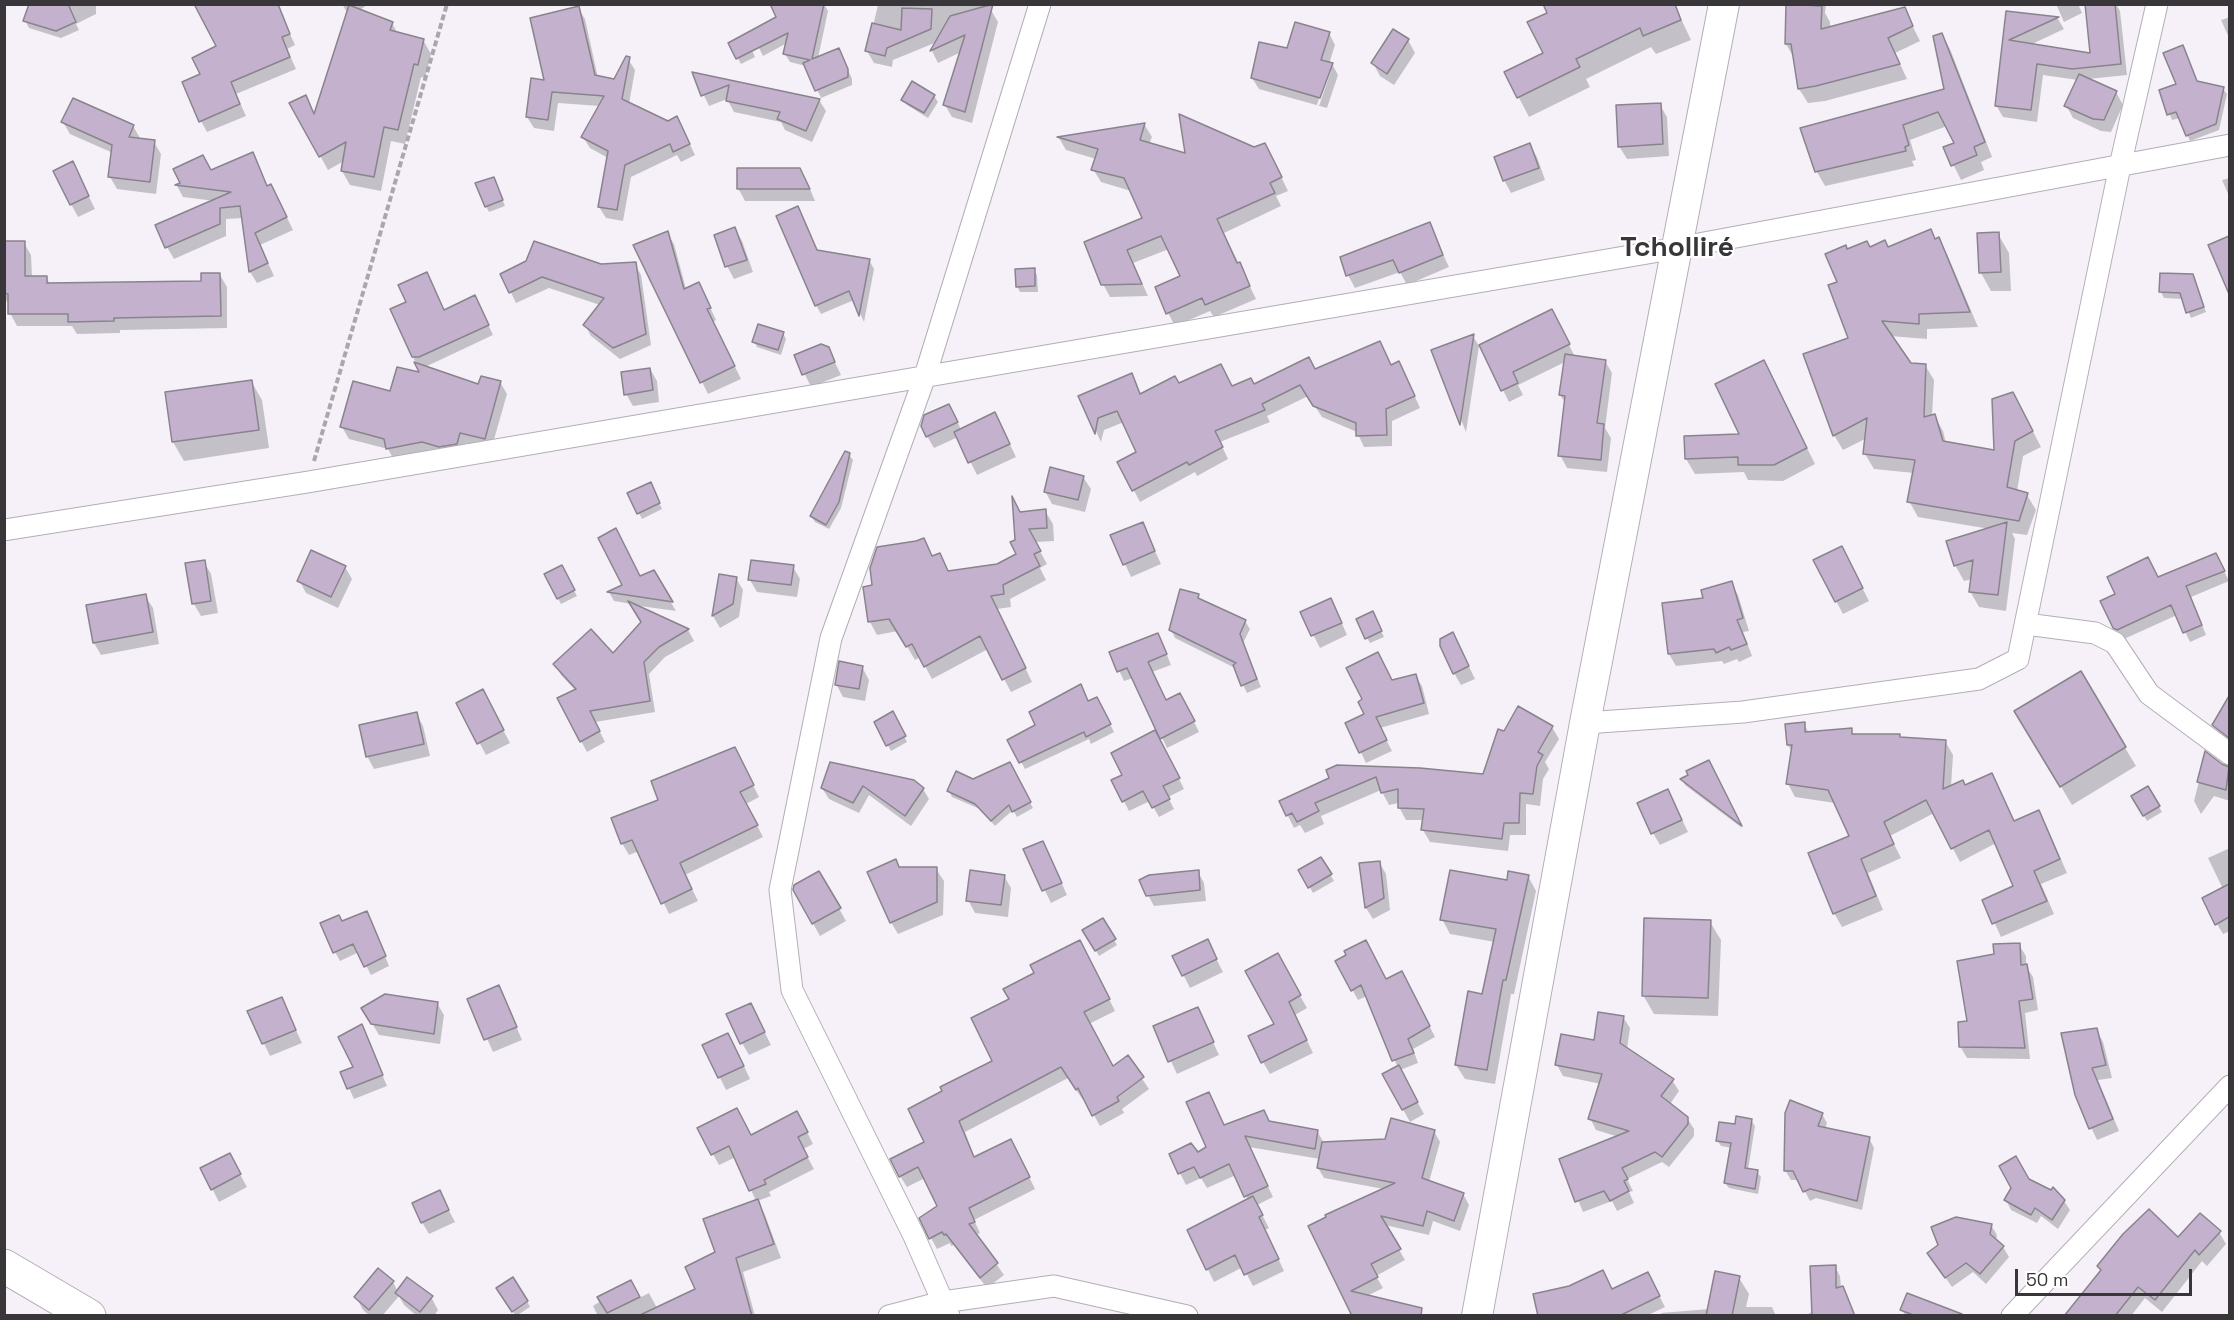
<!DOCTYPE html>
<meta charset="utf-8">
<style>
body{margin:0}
#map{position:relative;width:2234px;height:1320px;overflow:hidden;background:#f6f1f9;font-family:"Space Grotesk",sans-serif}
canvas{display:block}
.frame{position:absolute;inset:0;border:6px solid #383639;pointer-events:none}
.scale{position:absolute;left:2015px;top:1269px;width:177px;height:27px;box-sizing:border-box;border:3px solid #383639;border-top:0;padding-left:8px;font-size:18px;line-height:21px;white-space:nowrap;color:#383639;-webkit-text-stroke:4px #fff;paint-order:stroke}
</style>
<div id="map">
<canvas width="2234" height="1320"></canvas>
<div class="frame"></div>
<div class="scale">50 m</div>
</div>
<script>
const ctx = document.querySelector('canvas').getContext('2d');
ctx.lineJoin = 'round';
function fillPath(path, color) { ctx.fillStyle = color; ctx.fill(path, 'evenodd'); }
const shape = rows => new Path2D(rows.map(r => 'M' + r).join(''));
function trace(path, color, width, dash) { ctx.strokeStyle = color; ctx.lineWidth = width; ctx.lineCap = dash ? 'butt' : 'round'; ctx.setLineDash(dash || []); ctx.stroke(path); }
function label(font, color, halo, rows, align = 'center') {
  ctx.font = font + ' "Space Grotesk",sans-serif'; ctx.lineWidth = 4.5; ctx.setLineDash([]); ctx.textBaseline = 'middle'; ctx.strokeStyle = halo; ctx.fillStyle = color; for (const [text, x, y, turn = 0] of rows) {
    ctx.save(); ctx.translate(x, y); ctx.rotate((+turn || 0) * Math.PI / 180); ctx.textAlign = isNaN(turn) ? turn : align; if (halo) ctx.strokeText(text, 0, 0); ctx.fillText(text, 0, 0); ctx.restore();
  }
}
const shadow = shape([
 [30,4,96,4,96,14,76,24,79,30,61,38,29,28,25,20],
 [342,4,368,4,359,11,392,23,398,34,423,40,431,54,425,78,421,77,405,144,391,141,381,191,350,185,342,171,344,161,328,170,291,103,305,97,315,115,348,14],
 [772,4,824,4,828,11,818,58,843,58,852,79,852,85,821,98,806,66,790,62,785,54,787,43,763,56,759,48,757,29,778,18],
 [866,4,991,4,991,10,998,22,972,123,952,117,945,105,961,52,938,63,932,51,937,42,893,60,892,67,874,63,867,51,878,5],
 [1674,4,1691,40,1656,54,1651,47,1586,79,1590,87,1529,117,1506,73],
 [1788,4,1826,4,1825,13,1830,22,1830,29,1904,9,1920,41,1895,53,1907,79,1825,101,1808,103,1799,89,1794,58,1786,44],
 [2056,4,2078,4,2082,13,2064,22],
 [2086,4,2116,4,2120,11,2127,75,2088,79,2116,92,2123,105,2111,132,2101,131,2073,118,2066,105,2078,80,2043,75,2037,122,2003,117,1996,105,2007,13,2058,19,2064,29,2030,45,2092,55],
 [578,8,585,19,598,78,614,80,628,59,635,70,629,104,683,130,695,155,681,162,677,155,631,177,623,221,606,218,599,207,608,158,590,148,583,137,600,106,558,103,554,131,534,128,527,117,546,81],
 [279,10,295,45,287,49,296,69,236,94,246,116,207,132,201,121,202,75,218,47],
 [2230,17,2230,40,2221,20],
 [1394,31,1408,40,1415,53,1394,85,1380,76,1373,63],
 [1329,33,1335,45,1329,64,1332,64,1338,75,1327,108,1259,89,1252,78,1288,50],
 [1328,71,1331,71,1319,106,1317,105],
 [1942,35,1950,49,1992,157,1981,162,1984,170,1961,180,1945,148,1956,144,1947,126,1910,140,1916,160,1912,161,1914,166,1825,186,1817,172,1945,90],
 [748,41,755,57,741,64,730,44],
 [694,74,819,100,826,111,812,142,785,130,781,122,734,112,727,99,709,106],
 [2197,82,2223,89,2227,94,2219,130,2190,141,2180,118,2172,120,2161,91],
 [934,96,938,102,928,118,907,105,903,100],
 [1660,105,1667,117,1669,156,1627,159,1619,146],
 [63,122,133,126,140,138,139,140,154,142,161,154,156,194,117,189,110,177,113,153,70,134],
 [1144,124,1152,137,1149,144,1187,156,1272,158,1288,191,1276,196,1281,206,1224,233,1256,299,1214,317,1210,311,1175,326,1168,313,1182,276,1169,249,1133,263,1148,296,1110,297,1103,284,1144,219,1131,191,1101,182,1093,169,1096,159,1066,150,1059,138],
 [1530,145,1537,157,1545,180,1511,193,1504,180],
 [252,154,268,187,277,197,293,230,260,245,274,276,257,283,250,272,243,218,226,219,226,236,174,259,167,247,215,201,183,197,177,186],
 [72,163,95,209,78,217,71,204],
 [2230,178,2230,198,2222,180],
 [807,182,815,201,745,201,738,188],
 [496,184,505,206,489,212,486,206],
 [803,217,818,251,869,260,874,269,864,322,854,300,821,314,816,305],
 [1429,224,1449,267,1407,285,1400,272,1355,288,1348,275],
 [735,229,742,241,753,272,734,279,727,266,716,236],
 [1930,231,1936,241,1939,239,1947,254,1978,327,1927,329,1927,339,1890,336,1910,364,1925,365,1934,380,1932,416,1934,415,1943,431,1946,443,1996,452,2021,408,2041,447,2023,456,2017,491,2027,495,2036,510,2027,535,2012,533,2015,539,2006,611,1979,607,1970,591,1972,579,1964,581,1955,565,1990,529,1918,517,1909,501,1914,473,1874,469,1865,454,1867,438,1843,450,1834,435,1850,339,1839,283,1847,251,1888,249],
 [667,233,674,244,686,289,699,284,716,320,713,322,741,379,708,394,635,246],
 [1998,234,2009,253,2011,291,1991,291,1981,273],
 [2230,237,2230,287,2210,246],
 [4,243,24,243,31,255,32,277,46,277,50,284,202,282,220,275,227,287,227,328,120,330,120,333,77,334,72,326,17,326,10,313,9,305,4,297],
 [635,264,641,275,651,345,620,359,591,336,585,325,600,305,549,288,516,303,502,274],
 [1034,270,1037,275,1038,292,1020,292,1017,286],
 [2162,275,2192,276,2206,312,2191,318,2183,299,2164,298,2161,292],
 [480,307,493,335,425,367,479,386,500,382,507,394,491,450,466,443,463,455,394,460,388,449,349,439,342,427,421,375,413,357,444,312],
 [1558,323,1575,357,1605,361,1612,373,1605,428,1611,438,1607,472,1567,468,1560,455,1566,404,1560,395,1565,362,1518,385,1523,395,1509,402,1481,346],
 [783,333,786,339,781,355,757,347,754,341],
 [1473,336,1479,346,1466,432,1433,351],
 [828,348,841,375,811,387,796,356],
 [1391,367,1405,374,1420,408,1392,421,1392,446,1364,447,1357,432,1322,417,1308,396,1267,416,1270,422,1220,442,1228,459,1197,476,1195,472,1140,502,1119,462,1138,452,1124,422,1104,430,1101,442,1080,397,1131,375,1141,395,1179,385,1232,387,1254,386,1315,371],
 [650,369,657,381,659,402,633,406,626,394],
 [1772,378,1815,464,1783,481,1748,480,1744,472,1695,474,1686,459,1742,435],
 [251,381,262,400,269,448,184,461,173,442,167,394],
 [995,414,1016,457,977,475,958,437,934,448,927,436,956,418,961,430],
 [849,455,853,460,841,508,829,529,815,522,811,516],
 [1083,477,1091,489,1085,512,1052,504,1045,491],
 [653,489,662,509,642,519,629,494],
 [1045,511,1053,524,1054,541,1035,542,1047,564,1040,568,1046,580,1010,599,1011,607,997,609,1032,682,1011,692,988,649,932,679,920,657,915,660,898,631,877,635,870,622,874,586,924,540,933,558,939,555,949,573,997,566,1019,555,1017,541,1020,514],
 [1142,523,1161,564,1131,577,1112,536],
 [1848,560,1869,601,1843,614,1815,561],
 [204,562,211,574,218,613,201,616,194,604],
 [2221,565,2229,581,2191,597,2206,635,2190,642,2177,615,2124,639,2121,638,2115,627,2158,579],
 [345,567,352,579,338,608,306,593,299,580],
 [561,567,577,596,561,604,546,575],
 [793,567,800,579,797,597,757,592,750,580],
 [653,572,676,611,633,605,688,630,694,641,665,657,649,674,655,712,595,722,605,742,587,752,581,741,576,691,561,675,555,664,613,655,642,622,632,604,614,601,609,592],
 [720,576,736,578,743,590,739,617,720,628,713,616],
 [1731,583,1738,595,1749,631,1743,632,1752,656,1739,662,1737,659,1724,664,1722,661,1676,666,1669,654,1705,600],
 [1198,595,1201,601,1245,621,1250,629,1243,643,1261,687,1247,693,1235,668,1175,638,1171,629],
 [145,596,153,608,159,644,101,655,94,643,88,606],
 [1337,612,1347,635,1320,648,1302,613],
 [1375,619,1384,637,1370,643,1367,638],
 [1453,634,1475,679,1461,685,1454,673],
 [1163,645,1171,665,1152,672,1166,702,1185,704,1199,732,1167,748,1133,678,1124,681,1111,653],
 [862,667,869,680,865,701,843,697,836,684],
 [2080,673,2136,766,2072,805,2027,730],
 [1415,675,1422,686,1429,714,1380,728,1392,751,1366,763,1347,723,1366,715,1392,682],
 [458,703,489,703,510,743,486,755],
 [1089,703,1101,706,1114,732,1091,744,1089,739,1025,769,1009,740],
 [416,713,423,726,430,756,374,769,367,756],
 [892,713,907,742,891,751,876,722],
 [2220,713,2230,720,2230,740,2217,730,2213,725],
 [1804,724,1809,733,1851,730,1854,736,1899,735,1901,739,1945,741,1953,755,1951,787,1965,787,1991,775,2015,822,2038,812,2046,825,2067,873,2041,884,2054,914,2001,937,1984,900,2015,887,1996,843,1960,862,1934,813,1890,836,1901,858,1868,873,1883,910,1842,927,1834,913,1851,837,1835,803,1795,797,1788,784,1792,752,1788,745],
 [1552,727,1559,739,1545,762,1549,769,1543,779,1540,806,1526,804,1526,835,1510,835,1508,851,1430,842,1423,830,1424,820,1406,820,1399,807,1399,803,1389,805,1381,790,1321,816,1324,824,1305,833,1300,825,1294,828,1281,802,1331,778,1328,771,1484,775,1505,732],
 [1161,742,1184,789,1168,797,1174,809,1159,817,1150,801,1129,811,1113,781,1124,775],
 [2206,754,2222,766,2230,767,2230,801,2214,796,2201,814,2194,801],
 [741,761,759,797,746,804,763,837,685,875,698,901,669,914,639,851,629,855,622,843,660,801],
 [831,764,923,789,929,799,911,826,869,795,859,813,829,799,822,788],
 [1009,764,1033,808,1017,817,1013,810,995,826,980,809,952,797,949,791],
 [1711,768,1742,828,1685,785,1682,779],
 [2148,788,2162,812,2147,821,2133,797],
 [1674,803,1688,832,1660,845,1653,833],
 [2230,848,2230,931,2223,934,2217,924,2223,889,2208,858],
 [1025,850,1049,855,1067,895,1051,903],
 [1321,859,1334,881,1313,893,1300,870],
 [1379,862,1386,874,1390,910,1373,919,1366,908,1361,864],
 [899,868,936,869,944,881,943,915,898,934,891,922],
 [1198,872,1204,883,1206,901,1154,906,1148,895],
 [819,873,846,921,820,936,794,890],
 [1004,876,1011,888,1008,917,975,913,968,900],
 [1528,876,1536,891,1514,994,1511,994,1495,1084,1465,1079,1456,1065,1484,995,1495,942,1450,934,1442,919,1508,881],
 [1103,920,1117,945,1099,956,1084,930],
 [371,922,389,966,371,975,359,952,340,961,335,952,343,923],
 [1710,922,1721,940,1718,1016,1654,1014,1643,995],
 [1207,941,1223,972,1190,988,1174,956],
 [2019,945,2026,956,2026,966,2033,977,2038,1010,2025,1013,2030,1059,1967,1058,1960,1046,1995,956],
 [1086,953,1115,1011,1089,1024,1113,1068,1128,1058,1149,1089,1122,1109,1124,1113,1100,1126,1085,1099,1083,1100,1068,1078,965,1132,975,1159,1017,1152,1035,1189,974,1220,980,1233,976,1235,1004,1275,987,1288,954,1245,951,1246,950,1243,937,1249,931,1238,921,1219,939,1207,925,1178,907,1187,900,1176,994,1062,1011,999],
 [1277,955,1307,1008,1295,1015,1313,1053,1270,1074,1263,1062,1276,1024],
 [1337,962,1386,981,1408,983,1435,1037,1413,1049,1418,1063,1400,1070,1424,1114,1410,1122,1384,1075,1398,1068,1367,996,1358,1000],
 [499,987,522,1040,493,1052,469,999],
 [281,998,302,1043,270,1056,249,1012],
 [437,1003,444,1015,440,1044,379,1035,363,1008],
 [1197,1008,1219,1055,1177,1074,1155,1027],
 [757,1017,771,1045,749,1055,742,1043],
 [1623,1017,1630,1028,1627,1049,1672,1080,1679,1091,1670,1104,1687,1118,1694,1129,1694,1136,1669,1167,1662,1162,1627,1179,1633,1191,1629,1192,1634,1203,1617,1211,1612,1201,1583,1212,1561,1160,1619,1137,1596,1130,1590,1118,1601,1084,1563,1076,1557,1065,1595,1042],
 [362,1026,387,1086,354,1099,342,1073,355,1068],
 [2096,1029,2103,1042,2112,1078,2098,1080,2119,1131,2097,1140,2076,1095],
 [704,1045,735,1047,750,1079,726,1090],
 [1264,1112,1270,1123,1317,1131,1324,1143,1387,1141,1434,1131,1440,1142,1429,1182,1463,1194,1469,1205,1460,1231,1433,1221,1429,1235,1385,1225,1405,1260,1376,1276,1383,1288,1367,1296,1354,1316,1310,1227,1384,1189,1324,1178,1318,1168,1320,1159,1249,1147,1273,1197,1257,1205,1269,1228,1265,1230,1284,1271,1253,1286,1243,1267,1214,1282,1189,1230,1248,1200,1236,1175,1207,1188,1201,1178,1186,1185,1171,1155,1197,1154,1208,1148,1225,1127],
 [1822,1114,1827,1123,1825,1129,1869,1138,1874,1148,1862,1210,1816,1198,1810,1201,1799,1180,1791,1180,1785,1170],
 [1751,1120,1755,1126,1748,1170,1757,1172,1761,1177,1758,1194,1729,1188,1725,1183,1732,1148,1721,1146,1717,1140,1736,1126],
 [803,1124,813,1144,803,1149,814,1169,769,1192,771,1196,757,1201,765,1215,781,1258,743,1272,755,1316,598,1316,593,1306,630,1282,639,1298,649,1293,657,1308,697,1290,717,1253,756,1201,736,1157,719,1165,699,1129,751,1137],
 [236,1167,247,1187,219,1202,202,1169],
 [2028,1180,2064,1201,2070,1210,2058,1229,2041,1216,2037,1223,2011,1210,2006,1200],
 [439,1192,455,1222,429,1234,422,1222],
 [1991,1225,1997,1235,1996,1241,2003,1247,2009,1257,1986,1284,1973,1272,1952,1287,1935,1263],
 [2219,1232,2226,1244,2207,1266,2202,1261,2162,1312,2145,1298,2131,1316,2066,1316,2101,1271,2099,1266,2178,1239],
 [1835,1267,1840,1276,1841,1288,1848,1297,1855,1316,1805,1316,1813,1311],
 [379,1271,393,1282,398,1292,431,1297,438,1310,434,1316,417,1316,404,1305,399,1296,382,1316,370,1316,363,1310,356,1297],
 [1739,1278,1749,1294,1746,1307,1772,1307,1776,1316,1662,1316,1661,1313,1709,1309],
 [1653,1284,1665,1307,1646,1316,1539,1316,1569,1288,1613,1291],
 [501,1294,527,1301,530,1307,516,1316],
 [1902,1310,1929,1316,1906,1316]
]);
const building = shape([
 [29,4,68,4,76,22,56,31,23,21,29,4],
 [194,4,278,4,290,34,282,37,290,57,231,82,240,104,199,122,182,82,200,74,192,58,216,46,194,4],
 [770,4,824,4,812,59,839,48,848,69,848,77,815,91,803,63,810,60,783,54,788,33,736,59,728,43,776,17,770,4],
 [993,4,965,112,943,105,965,35,930,51,950,16,993,4],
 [1543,4,1675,4,1681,20,1643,36,1640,28,1576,59,1580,67,1517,98,1504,72,1543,53,1527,22,1547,13,1543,4],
 [1786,4,1822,6,1821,29,1905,7,1913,26,1888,38,1900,64,1816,86,1798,89,1791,44,1785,44,1786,4],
 [2085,4,2115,4,2121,64,2072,69,2037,64,2031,110,1995,106,2006,11,2059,17,2009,40,2090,53,2085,4],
 [349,5,393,22,390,30,424,39,418,65,414,64,398,130,384,127,374,177,341,171,346,142,319,157,289,103,306,95,314,114,349,5],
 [579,6,595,75,614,79,626,56,630,57,622,99,668,121,677,116,690,144,673,152,670,144,625,165,617,210,598,207,608,151,581,137,604,96,552,92,548,120,526,117,531,78,544,80,530,18,579,6],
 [902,8,932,9,931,29,887,48,885,56,865,51,872,23,901,30,902,8],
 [1295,22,1330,32,1321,60,1333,63,1320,98,1251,78,1259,42,1287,48,1295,22],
 [1393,29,1409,39,1387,74,1371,63,1393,29],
 [1942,33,1985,142,1974,147,1977,155,1951,166,1943,147,1954,143,1938,112,1903,125,1909,145,1905,147,1906,151,1815,172,1800,128,1944,89,1933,36,1942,33],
 [2183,45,2197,81,2224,87,2216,124,2186,136,2176,112,2167,115,2159,90,2176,84,2163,53,2183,45],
 [692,72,796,94,820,99,806,131,777,119,780,112,726,101,729,85,701,96,692,72],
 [2079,74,2117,91,2104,120,2093,119,2064,106,2079,74],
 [912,81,935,95,924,113,901,100,912,81],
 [73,98,134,125,129,137,155,140,150,182,108,177,112,145,61,122,73,98],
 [1661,103,1663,144,1618,147,1616,105,1661,103],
 [1179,114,1254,147,1265,143,1282,177,1270,183,1275,193,1217,219,1237,263,1240,262,1250,286,1205,305,1202,298,1166,314,1155,287,1180,276,1161,236,1127,250,1142,284,1101,285,1084,242,1142,218,1124,178,1091,170,1098,149,1057,137,1145,123,1140,140,1185,153,1179,114],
 [1530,143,1539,168,1503,181,1494,157,1530,143],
 [253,152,267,186,271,184,287,217,255,233,268,263,249,272,240,206,220,208,220,224,165,248,155,225,231,192,175,185,180,183,173,169,203,155,211,170,253,152],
 [73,161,89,196,70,205,53,171,73,161],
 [737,168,800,168,810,189,737,189,737,168],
 [494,177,503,200,485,207,475,183,494,177],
 [798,206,817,250,870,259,859,316,849,291,815,306,776,216,798,206],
 [1430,222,1443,255,1399,273,1393,260,1346,276,1340,257,1430,222],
 [735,227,747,260,725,267,714,235,735,227],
 [1931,229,1935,239,1939,237,1970,312,1919,314,1919,324,1882,321,1911,363,1926,364,1924,417,1935,414,1943,441,1994,450,1992,399,2013,392,2033,431,2015,441,2007,487,2028,493,2019,521,1907,502,1915,460,1863,454,1867,418,1833,436,1803,354,1848,338,1828,285,1837,282,1825,254,1846,245,1847,249,1867,241,1870,247,1885,240,1888,247,1931,229],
 [668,231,684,289,699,282,711,308,707,309,735,366,700,383,633,245,668,231],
 [1999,232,2001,272,1979,273,1977,233,1999,232],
 [2229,236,2229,294,2208,245,2229,236],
 [4,241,25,241,25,276,47,276,47,283,201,281,201,273,220,273,221,316,114,318,114,321,68,322,68,314,8,314,8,294,4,293,4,241],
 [534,241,601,264,636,262,646,334,613,348,583,325,604,298,542,277,509,293,500,274,526,261,534,241],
 [1035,268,1035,286,1016,287,1015,269,1035,268],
 [427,272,444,310,475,295,489,325,419,357,412,357,390,309,406,302,398,285,427,272],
 [2160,273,2193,274,2204,307,2186,313,2180,293,2159,292,2160,273],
 [1552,309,1570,344,1513,372,1518,383,1501,391,1479,345,1552,309],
 [758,324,784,332,778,350,752,342,758,324],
 [1474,334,1460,425,1431,350,1474,334],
 [1380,341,1391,365,1399,361,1415,396,1386,409,1387,435,1356,436,1356,423,1313,406,1300,385,1262,404,1265,410,1215,431,1223,447,1189,465,1187,462,1132,491,1117,462,1136,452,1117,411,1098,418,1095,434,1078,396,1132,373,1140,394,1175,376,1179,383,1221,364,1232,386,1251,378,1254,384,1309,357,1315,369,1380,341],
 [821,344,829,347,835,362,802,375,794,355,821,344],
 [1565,354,1606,360,1597,423,1604,424,1601,460,1558,456,1565,396,1559,395,1565,354],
 [1764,360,1807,448,1774,465,1738,465,1738,457,1685,459,1684,436,1739,434,1715,384,1764,360],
 [414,362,478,384,481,376,501,381,485,439,460,433,457,444,439,447,422,442,386,449,384,439,340,427,353,381,390,391,397,367,419,372,414,362],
 [650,368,653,390,624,395,621,372,650,368],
 [252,380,259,430,172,442,165,392,252,380],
 [949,404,958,422,926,437,921,426,924,415,949,404],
 [995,412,1010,444,968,463,954,432,995,412],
 [845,451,850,453,839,502,826,525,810,516,845,451],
 [1050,467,1084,476,1078,500,1044,492,1050,467],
 [651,482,660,503,637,514,627,493,651,482],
 [1012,496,1020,512,1046,509,1047,528,1029,529,1041,551,1034,554,1040,566,1003,585,1004,594,991,596,1026,668,1002,680,980,636,924,667,912,644,906,647,889,619,868,622,863,587,872,585,870,568,877,547,916,541,924,538,932,556,940,553,948,571,997,564,1016,554,1010,542,1015,540,1012,496],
 [1143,522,1155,551,1123,565,1110,535,1143,522],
 [2007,522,1998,595,1969,592,1973,560,1954,566,1946,541,2007,522],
 [616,528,640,576,654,570,673,602,607,592,622,585,598,538,616,528],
 [1842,546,1863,588,1835,602,1813,560,1842,546],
 [311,550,346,566,331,597,297,581,311,550],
 [2216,553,2225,571,2186,586,2202,625,2183,633,2171,605,2117,630,2113,628,2100,601,2115,594,2107,577,2148,557,2158,577,2216,553],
 [205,560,211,601,192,604,185,563,205,560],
 [751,560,794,565,791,585,748,580,751,560],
 [562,565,575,590,557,599,544,574,562,565],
 [719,574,737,577,733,604,712,616,719,574],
 [1732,581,1743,618,1737,620,1747,644,1731,650,1729,647,1716,653,1714,649,1668,654,1662,603,1703,598,1701,590,1732,581],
 [1180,589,1199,594,1198,598,1246,620,1240,634,1257,679,1241,686,1233,665,1236,663,1169,630,1180,589],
 [146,594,153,632,93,643,86,605,146,594],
 [1331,598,1342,623,1311,636,1300,612,1331,598],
 [628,601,689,629,659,647,644,662,650,701,590,711,600,731,580,742,557,698,576,689,553,664,591,629,613,653,641,622,628,601],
 [1373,611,1382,631,1365,639,1356,619,1373,611],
 [1453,632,1469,666,1453,674,1440,646,1440,639,1453,632],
 [1158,633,1167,654,1148,662,1166,700,1180,693,1195,721,1160,739,1127,668,1117,672,1109,652,1158,633],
 [1378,652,1392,680,1416,674,1424,703,1376,717,1387,740,1359,753,1345,723,1364,714,1358,702,1362,699,1346,668,1378,652],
 [839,661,863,666,859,689,835,685,839,661],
 [2081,671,2126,747,2060,787,2014,711,2081,671],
 [1081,684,1088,701,1097,697,1111,724,1086,737,1084,732,1019,763,1007,740,1035,725,1029,712,1081,684],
 [483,689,504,730,477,744,456,703,483,689],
 [2229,696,2229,738,2212,725,2229,696],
 [1518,706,1553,726,1538,752,1543,755,1537,766,1533,794,1520,793,1519,823,1504,823,1502,839,1421,830,1424,809,1398,808,1398,789,1381,793,1376,777,1315,803,1319,811,1297,822,1292,813,1286,816,1279,801,1329,778,1326,770,1337,765,1420,768,1483,774,1498,729,1504,731,1518,706],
 [893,711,906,736,886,746,874,722,893,711],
 [417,712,424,744,366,757,359,725,417,712],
 [1805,722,1805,732,1852,728,1852,734,1900,734,1900,737,1946,740,1943,789,1963,780,1965,785,1992,773,2014,821,2039,810,2060,859,2034,871,2047,901,1992,924,1982,900,2013,886,1989,830,1951,849,1926,800,1884,822,1894,844,1861,859,1876,896,1833,914,1808,853,1849,836,1828,790,1786,784,1792,745,1787,745,1785,724,1805,722],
 [1155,730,1180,778,1163,786,1170,799,1152,808,1143,791,1122,802,1111,780,1122,775,1111,753,1155,730],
 [735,747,754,785,740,792,758,825,680,863,692,889,661,904,632,840,621,844,611,818,658,800,651,781,735,747],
 [2205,751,2222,764,2229,767,2226,790,2197,782,2205,751],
 [1709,760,1742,826,1680,779,1688,775,1686,771,1709,760],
 [830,762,914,780,924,788,905,816,863,786,853,803,821,788,830,762],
 [1010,762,1031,802,1012,812,1009,805,991,821,975,804,947,791,956,771,973,779,1010,762],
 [2148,786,2160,806,2143,816,2131,796,2148,786],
 [1668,789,1682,820,1651,834,1637,803,1668,789],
 [1043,841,1062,883,1042,891,1023,849,1043,841],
 [1321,857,1332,874,1308,888,1298,870,1321,857],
 [896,859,899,867,937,867,937,902,890,923,867,872,896,859],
 [1380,861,1384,898,1365,908,1359,863,1380,861],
 [970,870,1005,875,1001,905,966,901,970,870],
 [1199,870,1200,890,1146,896,1139,880,1149,875,1199,870],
 [1450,870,1507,880,1508,871,1529,875,1506,980,1503,980,1487,1070,1455,1065,1468,991,1482,994,1496,929,1440,920,1450,870],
 [819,871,841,908,812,924,793,890,794,885,819,871],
 [2229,884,2229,917,2215,925,2202,898,2229,884],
 [367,911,386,956,364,967,353,944,333,953,320,923,339,915,342,921,367,911],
 [1103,918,1116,939,1095,951,1082,930,1103,918],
 [1644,918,1711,920,1708,998,1642,996,1644,918],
 [1208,939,1217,959,1182,976,1172,956,1208,939],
 [1080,940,1110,999,1084,1012,1113,1066,1128,1055,1144,1077,1117,1097,1119,1101,1092,1116,1078,1088,1076,1090,1061,1067,959,1121,974,1157,1011,1139,1030,1177,969,1208,975,1222,969,1224,998,1263,980,1278,946,1234,944,1235,942,1232,929,1239,919,1218,937,1206,918,1167,899,1177,890,1159,924,1142,908,1109,942,1091,940,1087,992,1061,971,1018,1009,999,1003,989,1034,973,1030,965,1080,940],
 [1366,940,1386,979,1402,971,1430,1026,1408,1039,1414,1053,1392,1061,1361,985,1351,991,1335,961,1346,955,1344,951,1366,940],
 [2020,943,2021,965,2027,964,2033,999,2019,1001,2025,1048,1959,1047,1958,1022,1967,1021,1957,961,1994,954,1993,944,2020,943],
 [1278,953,1301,995,1289,1002,1307,1040,1261,1063,1248,1036,1274,1024,1245,971,1278,953],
 [499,985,517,1027,484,1040,467,999,499,985],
 [385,994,438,1002,434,1034,371,1024,361,1008,385,994],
 [282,997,296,1030,262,1044,247,1011,282,997],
 [751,1003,765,1032,740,1044,726,1014,751,1003],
 [1198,1007,1214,1042,1168,1062,1153,1026,1198,1007],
 [1598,1012,1624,1016,1620,1043,1674,1079,1661,1096,1688,1117,1688,1124,1662,1157,1655,1152,1622,1168,1628,1179,1624,1181,1629,1191,1610,1201,1604,1191,1575,1202,1559,1159,1629,1131,1588,1119,1602,1074,1555,1065,1561,1034,1594,1040,1598,1012],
 [362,1024,383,1075,347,1089,340,1072,353,1067,338,1037,362,1024],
 [2097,1028,2106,1065,2092,1068,2113,1119,2089,1129,2075,1095,2061,1033,2097,1028],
 [728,1033,744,1066,718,1078,702,1045,728,1033],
 [1399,1065,1418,1102,1402,1110,1382,1074,1399,1065],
 [1209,1092,1224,1125,1264,1110,1269,1121,1318,1130,1315,1149,1245,1136,1268,1186,1244,1197,1229,1164,1200,1178,1194,1167,1178,1174,1169,1154,1191,1143,1198,1152,1206,1147,1186,1102,1209,1092],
 [1790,1100,1823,1113,1818,1126,1870,1137,1857,1201,1810,1189,1803,1192,1793,1171,1784,1171,1785,1113,1790,1100],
 [737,1108,751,1135,797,1111,808,1132,798,1137,808,1157,764,1180,766,1184,749,1191,729,1146,711,1155,697,1128,737,1108],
 [1736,1116,1752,1119,1745,1168,1758,1170,1755,1189,1724,1183,1731,1143,1716,1141,1719,1122,1735,1124,1736,1116],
 [1391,1118,1435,1130,1422,1178,1464,1193,1454,1221,1427,1211,1423,1226,1381,1216,1401,1249,1371,1264,1378,1277,1351,1291,1422,1308,1421,1316,1352,1316,1308,1226,1326,1217,1325,1215,1395,1183,1317,1168,1322,1142,1385,1139,1391,1118],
 [230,1153,241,1174,211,1190,200,1168,230,1153],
 [2016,1156,2029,1179,2051,1190,2053,1187,2065,1200,2052,1220,2035,1208,2031,1215,2004,1200,2011,1188,1999,1166,2016,1156],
 [440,1190,449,1210,421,1223,412,1203,440,1190],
 [1253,1196,1263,1215,1259,1217,1279,1259,1244,1275,1235,1255,1206,1270,1187,1230,1253,1196],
 [758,1199,774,1244,736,1258,752,1316,638,1316,695,1289,685,1267,715,1252,703,1219,758,1199],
 [2149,1209,2178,1237,2200,1213,2221,1231,2199,1255,2195,1250,2155,1300,2138,1287,2115,1316,2064,1316,2101,1270,2097,1266,2123,1234,2149,1209],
 [1956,1217,1992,1224,1990,1234,2004,1246,1980,1274,1966,1263,1945,1278,1927,1253,1938,1245,1931,1227,1956,1217],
 [1836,1265,1836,1288,1843,1286,1855,1316,1812,1316,1810,1266,1836,1265],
 [378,1268,394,1281,369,1310,354,1297,378,1268],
 [1603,1270,1612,1289,1648,1272,1660,1296,1619,1316,1538,1316,1533,1294,1569,1286,1603,1270],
 [1715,1271,1740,1276,1732,1316,1706,1316,1715,1271],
 [407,1277,433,1296,420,1312,395,1293,407,1277],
 [513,1277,528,1301,512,1312,496,1288,513,1277],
 [631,1280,640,1297,607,1313,597,1297,631,1280],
 [1907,1293,1962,1314,1961,1316,1916,1316,1900,1310,1907,1293]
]);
const path = shape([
 [314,461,447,4]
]);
const minor = shape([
 [4,530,308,482,1677,248,2230,145],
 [2026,624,2095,633,2115,643,2149,694,2230,754],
 [1585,723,1743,712,1979,679,2018,659,2120,166,2157,4],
 [889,1316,943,1302,1054,1286,1187,1316],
 [949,1316,914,1236,792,990,780,890,831,638,925,376,1040,4],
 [2012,1316,2230,1086]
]);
const secondary = shape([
 [1477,1316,1585,723,1724,4]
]);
const trunk = shape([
 [4,1266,89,1316]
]);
const townNames = [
 ["Tcholliré",1677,248]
];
fillPath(shadow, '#0003');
fillPath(building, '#c3b1ce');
trace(building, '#89848c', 1.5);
trace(minor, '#b3aeb6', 23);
trace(secondary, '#b3aeb6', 32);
trace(trunk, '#b3aeb6', 35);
trace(path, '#aaa6ac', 4, [6, 3]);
trace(minor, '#fff', 21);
trace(secondary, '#fff', 30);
trace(trunk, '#fff', 33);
label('bold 28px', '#383639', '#fff', townNames);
</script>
